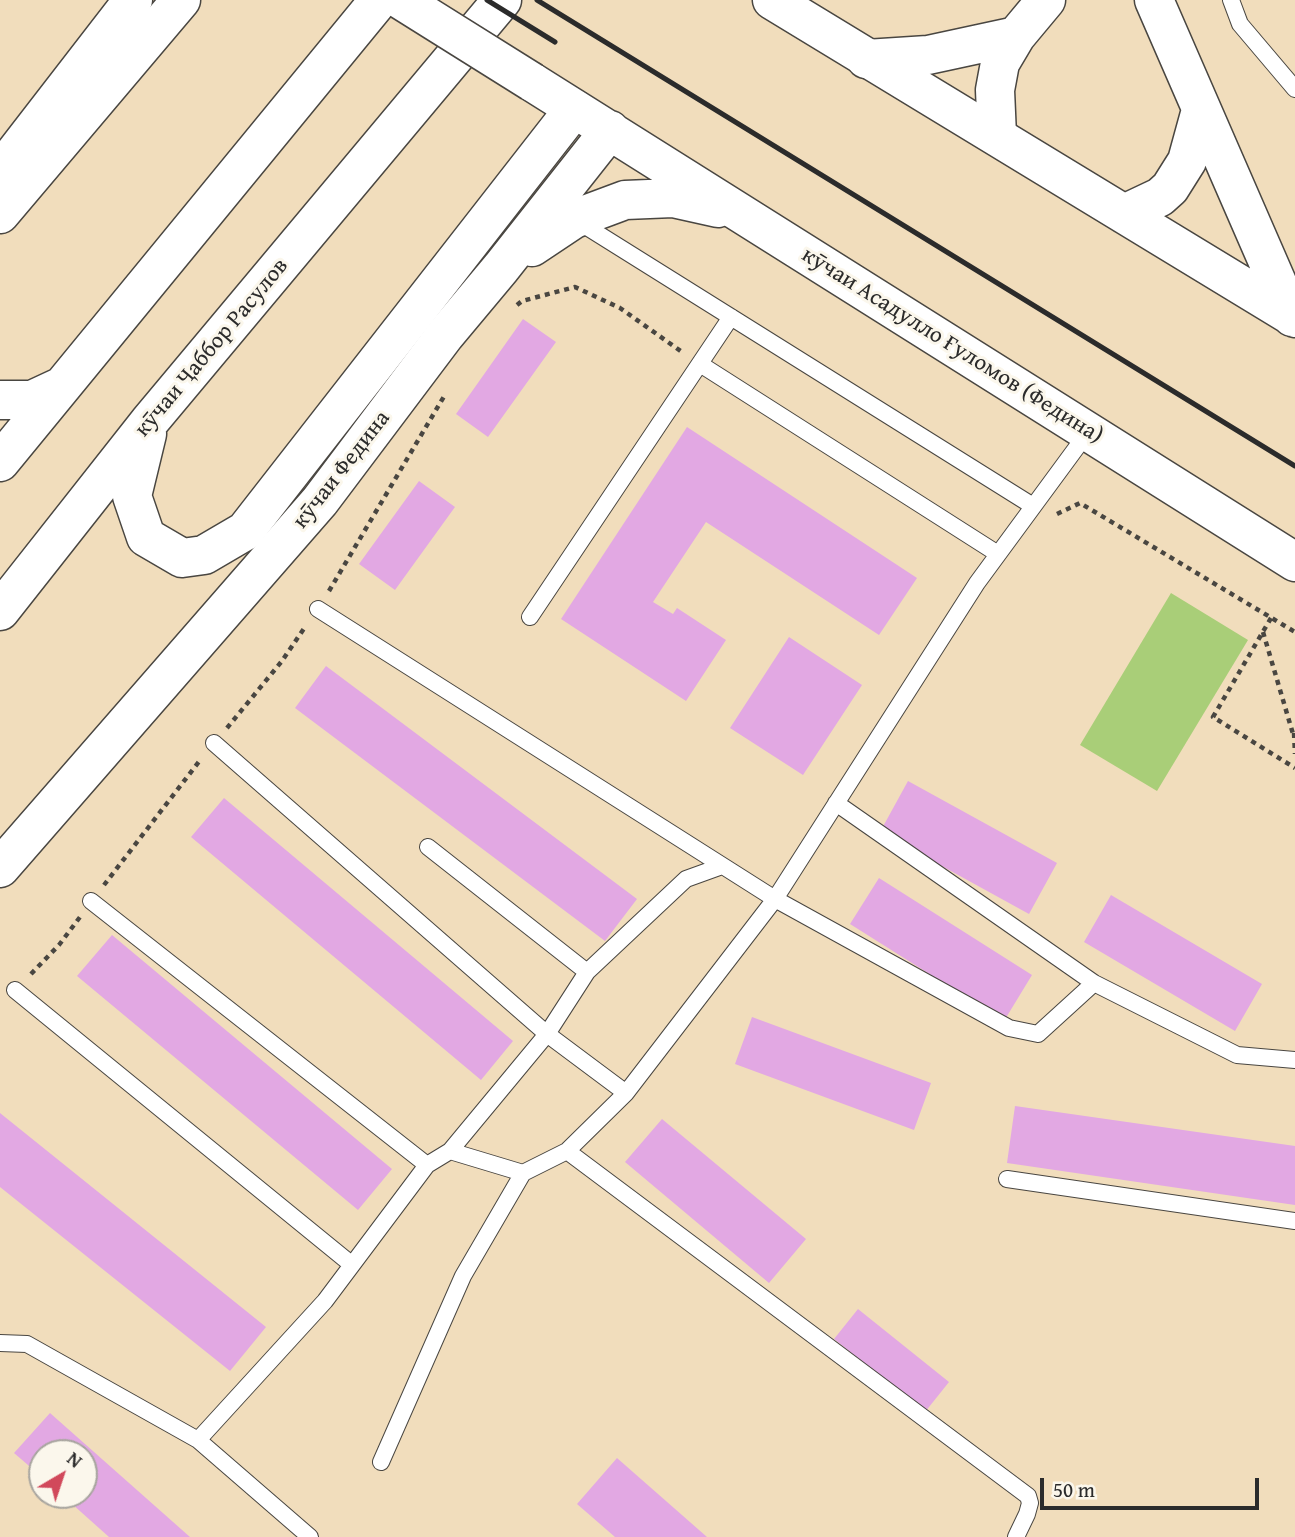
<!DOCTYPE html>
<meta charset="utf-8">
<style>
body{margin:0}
#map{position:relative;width:1295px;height:1537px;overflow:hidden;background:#f1ddbc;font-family:"Gentium Book Plus",serif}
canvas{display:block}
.north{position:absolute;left:28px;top:1439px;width:70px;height:70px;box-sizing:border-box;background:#fbf7ec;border:2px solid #a8a59f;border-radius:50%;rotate:39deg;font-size:19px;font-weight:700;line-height:28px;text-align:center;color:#2b2b2b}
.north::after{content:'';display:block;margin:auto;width:24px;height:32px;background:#d1495b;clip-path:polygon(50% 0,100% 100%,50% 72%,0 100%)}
.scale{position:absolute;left:1040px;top:1478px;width:219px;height:32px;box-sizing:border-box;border:4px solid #2b2b2b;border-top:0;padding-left:9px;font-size:21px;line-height:24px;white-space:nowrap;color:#2b2b2b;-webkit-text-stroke:5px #fbf7ec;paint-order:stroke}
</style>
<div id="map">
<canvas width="1295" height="1537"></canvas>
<div class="north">N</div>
<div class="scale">50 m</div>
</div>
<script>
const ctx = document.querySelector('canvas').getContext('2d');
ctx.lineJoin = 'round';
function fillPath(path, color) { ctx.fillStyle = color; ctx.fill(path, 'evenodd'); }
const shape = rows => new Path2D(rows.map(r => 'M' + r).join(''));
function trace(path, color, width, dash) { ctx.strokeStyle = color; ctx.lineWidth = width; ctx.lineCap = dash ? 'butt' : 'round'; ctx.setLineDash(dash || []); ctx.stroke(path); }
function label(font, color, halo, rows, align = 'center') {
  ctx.font = font + ' "Gentium Book Plus",serif'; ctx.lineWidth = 6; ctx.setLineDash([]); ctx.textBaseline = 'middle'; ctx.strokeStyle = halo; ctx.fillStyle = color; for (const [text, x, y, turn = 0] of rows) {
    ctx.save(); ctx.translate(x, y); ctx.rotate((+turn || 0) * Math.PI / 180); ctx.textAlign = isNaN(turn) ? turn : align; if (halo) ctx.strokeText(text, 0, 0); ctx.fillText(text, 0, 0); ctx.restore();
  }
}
const green = shape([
 [1171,593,1248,640,1157,791,1080,745]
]);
const building = shape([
 [523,319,556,342,488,437,456,414],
 [687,427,917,578,879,635,706,522,653,602,673,614,677,608,726,640,686,701,561,619],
 [419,481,455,507,395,590,359,564],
 [789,637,862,685,803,775,730,728],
 [326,666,637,899,605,941,295,708],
 [908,781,1057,863,1029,914,880,832],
 [224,798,513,1041,481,1080,191,837],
 [879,878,1032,975,1004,1021,850,924],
 [1111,895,1262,984,1235,1031,1084,942],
 [112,935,392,1169,358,1210,77,976],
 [752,1017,931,1083,914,1130,735,1064],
 [1015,1106,1295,1146,1295,1205,1007,1163],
 [0,1113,266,1327,230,1371,0,1187],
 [662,1119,806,1239,769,1283,625,1162],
 [858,1309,949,1382,925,1412,834,1339],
 [50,1413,190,1537,109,1537,62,1495,84,1495,84,1453,42,1453,42,1477,14,1453],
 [617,1458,707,1537,615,1537,577,1504]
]);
const path = shape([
 [517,305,522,301,575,287,620,308,682,352],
 [1057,514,1080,503,1295,632],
 [329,591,446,393],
 [1271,618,1213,717,1295,768],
 [1263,632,1293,734],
 [227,728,282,661,305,627],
 [1294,733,1295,754],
 [104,885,201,759],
 [31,974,59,945,80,917]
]);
const lane = shape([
 [1231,0,1240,24,1295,89],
 [579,222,1033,506],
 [700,364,998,554],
 [318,609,775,899,1009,1028,1038,1034,1094,983],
 [530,617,731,317],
 [214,743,547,1034,626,1093],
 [836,803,1094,983,1237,1055,1295,1060],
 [428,847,587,972],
 [91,901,427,1165],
 [15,990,351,1264],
 [450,1151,547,1034,587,972,686,879,722,866],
 [567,1151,1028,1496,1030,1503,1027,1514,1016,1537],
 [1007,1179,1295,1221],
 [0,1343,27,1344,198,1440,310,1537],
 [198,1440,325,1301,427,1165,450,1151,523,1173,567,1151,626,1093,775,899,977,583,1088,432],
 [381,1462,463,1276,523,1173]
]);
const secondary = shape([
 [772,0,1295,318],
 [1154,0,1292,317],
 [532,82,1295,562],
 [0,172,133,0],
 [1124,214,1160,197,1170,188,1187,161,1201,110],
 [532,247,574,219,625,200,673,198,718,208],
 [0,868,320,501,445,335,501,268,610,130]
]);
const primary = shape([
 [866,59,928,55,1016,36],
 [997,136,995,90,1000,63,1016,36,1046,0],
 [0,214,181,0],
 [0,400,32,400,60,387],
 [147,434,132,496,146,537,182,558,204,555,245,531,574,109],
 [0,462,379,0],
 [0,611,149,422,502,0]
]);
const rail = shape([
 [487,0,555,42],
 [537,0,1295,466]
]);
const secondaryBridge = shape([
 [401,0,532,82]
]);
const streetNames = [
 ["кӯчаи Асадулло Ғуломов (Федина)",952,346,32],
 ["кӯчаи Ҷаббор Расулов",212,348,-50],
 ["кӯчаи Федина",342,470,-52]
];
fillPath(green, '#a9ce78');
fillPath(building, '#e2a8e3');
trace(lane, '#494641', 18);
trace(secondary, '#494641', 41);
trace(primary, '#494641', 41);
trace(path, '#494641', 4.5, [5, 5]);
trace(lane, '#fff', 16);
trace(secondary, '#fff', 38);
trace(primary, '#fff', 38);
trace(rail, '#2b2b2b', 5);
trace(secondaryBridge, '#494641', 41, []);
trace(secondaryBridge, '#fff', 38);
label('23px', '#2b2b2b', '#fbf7ec', streetNames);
</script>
